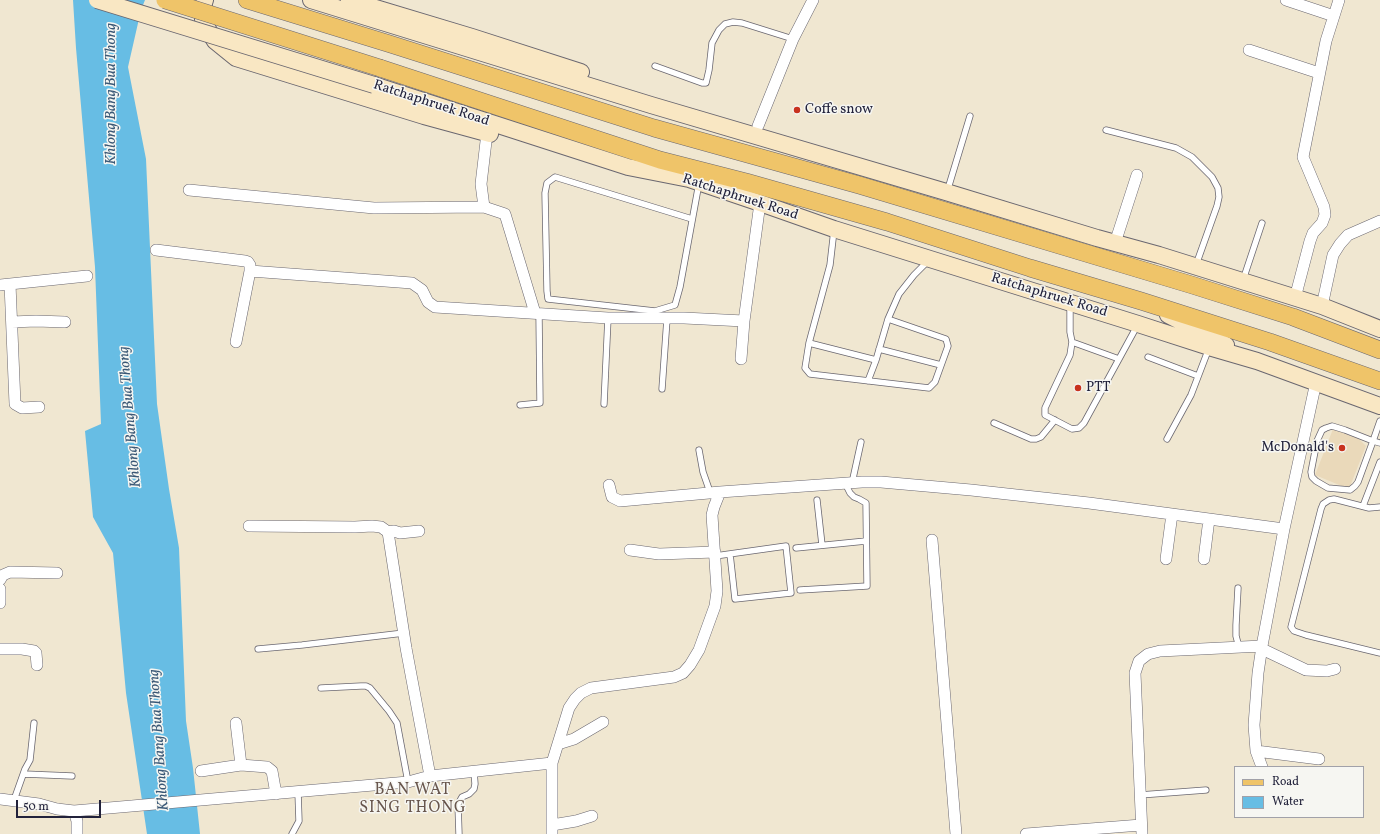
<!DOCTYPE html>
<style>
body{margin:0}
#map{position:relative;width:1380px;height:834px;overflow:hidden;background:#f0e7d1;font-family:Vollkorn,serif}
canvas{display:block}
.legend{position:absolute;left:1234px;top:766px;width:130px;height:52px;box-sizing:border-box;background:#f6f6f2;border:1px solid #a1a1a9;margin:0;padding:5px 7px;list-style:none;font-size:12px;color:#22223b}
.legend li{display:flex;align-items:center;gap:8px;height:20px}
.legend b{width:20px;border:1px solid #a1a1a9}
.scale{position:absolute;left:16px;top:800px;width:85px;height:18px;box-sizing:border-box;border:2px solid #22223b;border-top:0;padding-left:5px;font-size:12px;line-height:14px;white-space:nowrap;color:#22223b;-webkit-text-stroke:3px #f6f6f2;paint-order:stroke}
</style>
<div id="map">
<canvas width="1380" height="834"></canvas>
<ul class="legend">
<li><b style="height:5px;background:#efc469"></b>Road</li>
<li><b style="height:11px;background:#67bde4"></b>Water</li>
</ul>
<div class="scale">50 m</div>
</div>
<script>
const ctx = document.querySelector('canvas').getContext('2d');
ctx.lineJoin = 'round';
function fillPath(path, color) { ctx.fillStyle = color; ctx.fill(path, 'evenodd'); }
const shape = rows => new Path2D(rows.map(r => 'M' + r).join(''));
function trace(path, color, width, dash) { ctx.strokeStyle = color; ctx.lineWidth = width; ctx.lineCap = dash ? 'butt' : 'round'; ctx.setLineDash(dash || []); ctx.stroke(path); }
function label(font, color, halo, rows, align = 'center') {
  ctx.font = font + ' Vollkorn,serif'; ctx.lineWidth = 3; ctx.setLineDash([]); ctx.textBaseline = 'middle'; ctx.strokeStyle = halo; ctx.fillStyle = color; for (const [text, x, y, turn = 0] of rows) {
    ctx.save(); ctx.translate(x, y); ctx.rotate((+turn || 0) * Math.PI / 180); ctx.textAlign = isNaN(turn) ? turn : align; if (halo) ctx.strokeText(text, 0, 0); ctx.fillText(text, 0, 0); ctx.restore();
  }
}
const built = shape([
 [1333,429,1358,438,1366,446,1349,489,1315,475]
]);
const water = shape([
 [73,0,145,0,141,10,128,67,146,159,157,404,169,489,179,548,186,721,193,768,200,834,147,834,126,693,113,553,93,517,85,431,101,424,95,267,76,48]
]);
const service = shape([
 [655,66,702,83,706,83,709,70,712,43,719,30,725,24,733,22,742,23,793,39],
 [1106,130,1176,148,1192,157,1212,177,1218,188,1219,197,1217,206,1196,265],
 [947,192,970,116],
 [692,219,555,177,547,183,545,193,547,291,548,299,655,311,675,305,680,287,699,183],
 [834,230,830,265,809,343,876,360,888,319,899,294,914,275,928,261],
 [1243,280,1262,223],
 [1070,305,1070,332,1072,342,1070,355,1045,408,1045,415,1072,429,1079,428,1084,423,1137,326],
 [1072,342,1119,359],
 [809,343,805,368,810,374,929,388,935,382,948,346,946,339,888,319],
 [879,349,941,365],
 [1148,357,1198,376],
 [868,381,876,360],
 [662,389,667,319],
 [604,404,608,318],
 [520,405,540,403,539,314],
 [1380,421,1373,441,1358,482,1355,486,1350,490,1328,488,1316,481,1312,477,1311,472,1317,441,1322,430,1326,428,1332,426,1345,430,1373,441,1380,443],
 [994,423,1031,439,1036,439,1041,437,1055,420],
 [1167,439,1191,395,1209,348],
 [699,450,703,472,710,492],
 [852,483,861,442],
 [817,500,822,545],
 [1363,506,1380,462],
 [1380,507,1369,508,1334,499,1329,500,1323,504,1321,509,1291,627,1294,631,1306,635,1380,653],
 [796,548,866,541],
 [715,556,786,546,791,593,735,599,730,554],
 [1238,588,1236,625,1236,636,1239,647],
 [800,590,867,586,866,503,859,499,854,497,850,493,845,483],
 [258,649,302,645,404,633],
 [321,688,361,686,366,686,370,688,389,711,397,723,408,782],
 [24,774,72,776],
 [1140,795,1206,790],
 [14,800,25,769,30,760,34,723],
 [292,834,299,821,298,792],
 [459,834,458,804,462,797,469,794,474,789,475,784,474,771]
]);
const minor = shape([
 [1286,0,1334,16],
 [1249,50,1319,73],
 [758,126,793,39,813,0],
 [487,133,481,184,484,207,505,214,535,313],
 [189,190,374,208,484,207],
 [1115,243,1137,175],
 [156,250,245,261,248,262,250,265,250,271,412,283,422,290,428,302,435,307,608,318,684,318,744,321,760,203],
 [10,284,15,404,22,408,39,407],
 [0,285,87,276],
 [1295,298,1310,241,1313,233,1322,223,1325,215,1324,207,1303,157,1326,41,1339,0],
 [1322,306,1333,255,1340,244,1348,235,1380,221],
 [12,322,36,321,65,322],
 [236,342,250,271],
 [741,359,744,321],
 [609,485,612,497,620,501,720,492],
 [249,526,355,527,372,526,381,527,388,532,406,648,430,776],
 [388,532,394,531,400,533,419,531],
 [932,540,956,834],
 [630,550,659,554,715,552],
 [1166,559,1172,514],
 [1204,559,1209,519],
 [0,580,3,575,10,572,57,573],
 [0,589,0,603],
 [0,649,22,649,34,651,36,653,37,665],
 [1262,649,1306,670,1327,671,1335,669],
 [236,723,241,765],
 [558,744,574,739,603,722],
 [1256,751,1319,759],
 [1262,767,1256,751,1254,725,1258,673,1262,646],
 [201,771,241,765,267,767,272,771,276,794],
 [0,799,39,804,57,809,74,811,408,782,430,776,552,763],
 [74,811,77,821,77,834],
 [552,825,576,821,592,816],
 [552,834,552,763,569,708,575,699,581,693,591,688,674,677,683,673,690,665,699,650,715,606,717,591,712,515,714,507,720,492,862,482,881,482,971,490,1089,503,1284,529],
 [1026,834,1141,825],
 [1142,834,1135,673,1139,661,1148,654,1160,651,1262,646,1284,529,1316,382]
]);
const secondary = shape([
 [205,0,204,3,203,19,207,28,215,41,236,58,424,116,490,134],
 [311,0,651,105,946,192,1097,238,1159,255,1322,306,1380,329],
 [349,0,472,37,581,72],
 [374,85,628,167,689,179,760,203,834,229,1138,324,1209,347,1257,361,1380,406],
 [1168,315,1226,345]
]);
const primary = shape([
 [247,0,390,44,654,128,859,185,1192,285,1293,317,1380,350],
 [380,68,660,160,746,182,887,222,1030,268,1141,301,1270,342,1380,381]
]);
const secondaryBridge = shape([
 [97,0,374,85]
]);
const primaryBridge = shape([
 [165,0,380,68]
]);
const markers = [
 [797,110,4,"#c8321e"],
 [1078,388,4,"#c8321e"],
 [1342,448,4,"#c8321e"]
];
const streetNames = [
 ["Ratchaphruek Road",431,104,18],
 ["Ratchaphruek Road",740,198,18],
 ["Ratchaphruek Road",1049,296,17]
];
const poiNames = [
 ["Coffe snow",805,110],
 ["PTT",1086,388],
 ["McDonald's",1334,448,"right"]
];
const waterNames = [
 ["Khlong Bang Bua Thong",112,94,-90],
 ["Khlong Bang Bua Thong",131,417,-95],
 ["Khlong Bang Bua Thong",160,740,-94]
];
const quarterNames = [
 ["BAN WAT",413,791],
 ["SING THONG",413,809]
];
fillPath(built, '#ead9ba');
fillPath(water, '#67bde4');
trace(service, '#6a6770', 7);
trace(minor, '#6a6770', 12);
trace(secondary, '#6a6770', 18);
trace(primary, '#6a6770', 18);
trace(service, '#fff', 5.5);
trace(minor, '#fff', 11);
trace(secondary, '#f9e7c3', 16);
trace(primary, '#efc469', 17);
trace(secondaryBridge, '#6a6770', 18, []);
trace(primaryBridge, '#6a6770', 18, []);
trace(secondaryBridge, '#f9e7c3', 16);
trace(primaryBridge, '#efc469', 17);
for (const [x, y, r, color] of markers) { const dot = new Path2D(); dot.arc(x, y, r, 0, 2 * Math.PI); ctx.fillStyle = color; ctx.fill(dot); trace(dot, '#f6f6f2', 1.5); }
label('14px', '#22223b', '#f6f6f2', streetNames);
label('14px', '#22223b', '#f6f6f2', poiNames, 'left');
label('italic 15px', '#3a5876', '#f6f6f2', waterNames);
ctx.letterSpacing = '1px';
label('16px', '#68564d', '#f6f6f2', quarterNames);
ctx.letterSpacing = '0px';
</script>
